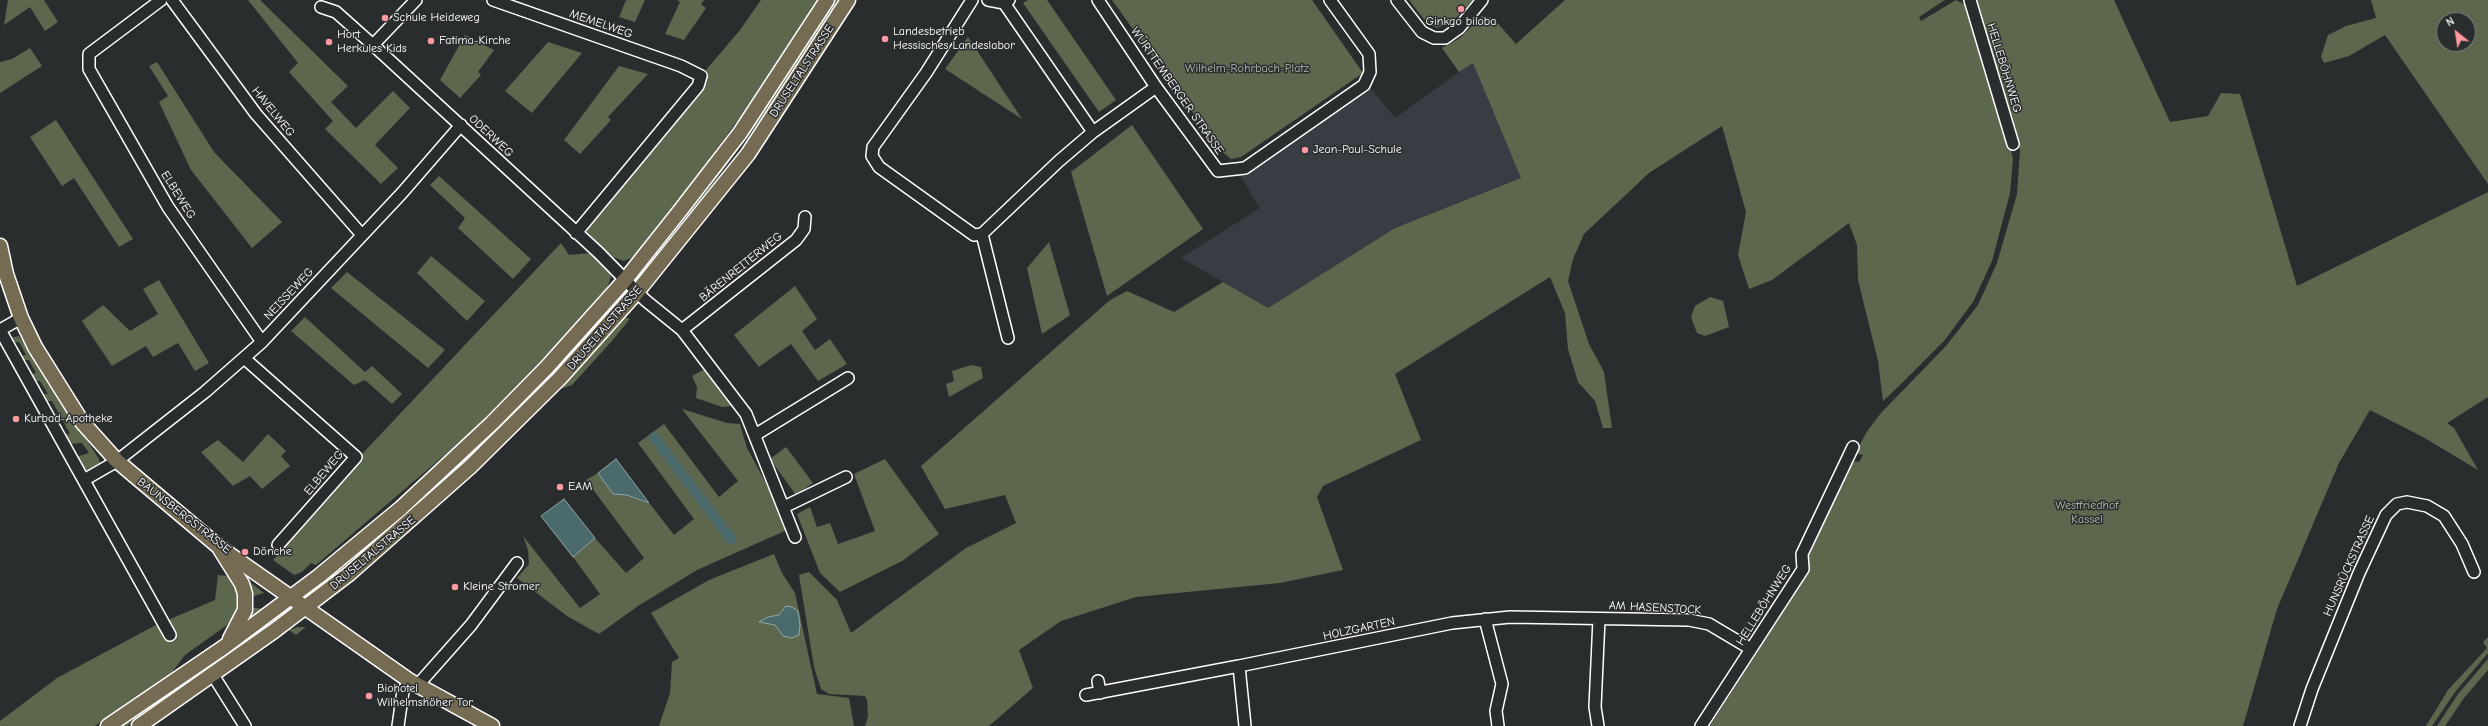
<!DOCTYPE html>
<meta charset="utf-8">
<style>
body{margin:0}
#map{position:relative;width:2488px;height:726px;overflow:hidden;background:#2a2d2e;font-family:"Comic Neue",sans-serif}
canvas{display:block}
.north{position:absolute;left:2436px;top:12px;width:40px;height:40px;box-sizing:border-box;background:#2a2d2e;border:1px solid #7f8182;border-radius:50%;rotate:330deg;font-size:11px;font-weight:700;line-height:16px;text-align:center;color:#fff}
.north::after{content:'';display:block;margin:auto;width:14px;height:18px;background:#ff9aa2;clip-path:polygon(50% 0,100% 100%,50% 72%,0 100%)}
</style>
<div id="map">
<canvas width="2488" height="726"></canvas>
<div class="north">N</div>
</div>
<script>
const ctx = document.querySelector('canvas').getContext('2d');
ctx.lineJoin = 'round';
function fillPath(path, color) { ctx.fillStyle = color; ctx.fill(path, 'evenodd'); }
const shape = rows => new Path2D(rows.map(r => 'M' + r).join(''));
function trace(path, color, width, dash) { ctx.strokeStyle = color; ctx.lineWidth = width; ctx.lineCap = dash ? 'butt' : 'round'; ctx.setLineDash(dash || []); ctx.stroke(path); }
function label(font, color, halo, rows, align = 'center') {
  ctx.font = font + ' "Comic Neue",sans-serif'; ctx.lineWidth = 3; ctx.setLineDash([]); ctx.textBaseline = 'middle'; ctx.strokeStyle = halo; ctx.fillStyle = color; for (const [text, x, y, turn = 0] of rows) {
    ctx.save(); ctx.translate(x, y); ctx.rotate((+turn || 0) * Math.PI / 180); ctx.textAlign = isNaN(turn) ? turn : align; if (halo) ctx.strokeText(text, 0, 0); ctx.fillText(text, 0, 0); ctx.restore();
  }
}
const built = shape([
 [1473,62,1522,178,1395,228,1268,308,1181,258,1260,208,1239,174,1369,86,1395,118]
]);
const green = shape([
 [8,0,44,0,58,22,45,31,30,7,4,25],
 [248,0,260,0,348,86,331,102,356,128,393,91,410,108,375,145,398,168,381,184,325,129,333,121,289,72,298,63],
 [626,0,645,0,635,22,619,17],
 [677,0,704,0,701,4,706,8,684,40,665,34,680,2],
 [761,0,817,0,766,82,662,223,634,257,624,261,613,257,588,235,587,230,595,218,696,94,707,77,706,70,740,30],
 [834,0,840,0,765,113,686,221,688,212],
 [1028,0,1047,0,1116,100,1099,112,1023,3],
 [1112,0,1312,0,1363,73,1241,157,1231,159,1219,149],
 [1409,0,1473,0,1452,22,1437,28,1427,23],
 [1565,0,1945,0,1919,17,1921,21,1956,0,1968,6,2013,158,2010,193,1992,261,1973,302,1944,341,1899,386,1883,401,1878,361,1858,280,1857,245,1849,223,1772,280,1749,289,1738,255,1746,212,1722,126,1649,173,1584,234,1573,259,1568,281,1589,344,1604,372,1612,428,1603,428,1595,401,1578,382,1568,349,1565,313,1550,277,1395,374,1421,440,1323,486,1317,497,1343,570,1280,583,1136,597,1061,621,1019,650,1033,688,989,726,865,726,868,716,867,700,865,696,829,694,821,689,814,667,799,575,809,572,837,600,851,633,966,548,1016,523,1005,495,945,509,921,466,1110,300,1127,291,1174,312,1223,282,1268,308,1395,228,1521,178,1473,63,1459,72,1442,48,1460,38,1482,16,1493,18,1516,44],
 [1974,0,2114,0,2170,122,2208,116,2221,93,2240,94,2297,286,2488,192,2488,397,2447,423,2454,428,2478,470,2423,437,2370,410,2339,463,2277,609,2243,726,1710,726,1808,573,1808,554,1852,461,1859,462,1863,455,1855,453,1868,430,1881,413,1946,346,1978,305,1997,263,2017,194,2020,150],
 [2371,0,2488,0,2488,184,2385,35,2349,56,2324,63,2321,57,2328,35,2346,26,2376,18],
 [2444,20,2468,20,2468,44,2444,44],
 [465,35,494,50,478,72,481,75,460,98,440,80],
 [968,37,1022,119,945,69],
 [548,42,582,53,532,113,505,91],
 [30,48,42,66,0,93,0,62,12,59],
 [157,62,214,152,282,222,252,248,191,170,159,102,168,96,149,66],
 [619,66,648,74,608,117,611,120,580,154,564,140],
 [56,120,133,239,119,247,74,178,62,186,30,137],
 [1132,125,1203,229,1107,296,1071,172],
 [439,176,531,259,513,279,458,228,465,218,430,185],
 [1049,242,1070,315,1042,334,1027,268],
 [561,243,569,255,592,253,606,265,611,277,606,291,548,354,468,435,316,565,311,563,302,572,294,575,273,560,354,469,363,453],
 [431,256,485,301,467,321,417,273],
 [347,272,445,350,428,368,331,288],
 [159,280,209,363,195,371,178,343,153,357,146,346,112,366,82,321,103,305,130,331,158,314,143,289],
 [795,286,817,319,802,331,815,350,830,339,847,364,818,381,791,344,759,367,734,335],
 [1710,297,1723,301,1729,327,1705,336,1697,333,1691,317,1695,306],
 [305,317,365,372,372,366,402,394,392,404,365,380,354,385,291,331],
 [625,317,630,319,611,342,572,385,563,388,561,386],
 [19,336,99,459,100,466,93,471,83,469,76,457,89,453,82,443,69,444,63,435,70,434,63,421,55,421,52,415,59,414,52,401,44,401,41,394,48,394,40,381,33,381,30,374,36,373,29,360,22,360,19,356,26,355,19,342,11,342,10,338],
 [579,342,573,354,477,451,328,582,326,579,396,520],
 [971,365,981,367,983,378,949,397,946,384,954,381,952,371],
 [703,370,709,370,730,399,731,406,722,407,696,398,697,387,692,376],
 [682,409,727,423,740,424,747,448,767,485,787,530,697,570,638,606,599,634,567,616,517,578,529,564,528,550,523,536,580,608,600,594,573,557,595,538,626,573,644,558,586,480,598,473,613,494,627,495,650,504,674,535,694,519,638,443,664,424,719,497,738,481],
 [268,434,286,451,281,456,290,466,262,489,250,476,233,486,201,452,218,440,243,462],
 [786,447,813,483,796,495,770,459],
 [885,459,939,534,902,561,840,592,820,573,797,514,810,507,817,527,830,523,838,544,875,531,854,474],
 [774,554,782,573,795,593,817,694,849,698,854,726,659,726,670,693,672,662,679,658,651,613,709,580],
 [218,575,228,576,237,591,238,603,234,615,227,625,185,655,169,676,95,726,0,726,0,721,57,678,154,626,215,600],
 [246,579,264,593,250,597],
 [249,607,264,609,247,620],
 [271,618,273,621,159,705,127,726,116,726],
 [298,627,306,627,296,635,289,630],
 [2488,637,2488,653,2455,692,2432,726,2426,726,2448,690,2487,648,2483,642],
 [2488,659,2488,670,2464,698,2445,726,2437,726,2458,694]
]);
const water = shape([
 [616,459,649,503,627,495,613,494,598,473,616,459],
 [564,499,595,538,573,557,541,516,564,499],
 [786,606,792,607,798,611,800,625,799,635,792,638,783,636,775,625,759,622,768,617,779,615,786,606]
]);
const canal = shape([
 [654,437,731,539]
]);
const minor = shape([
 [161,0,89,54,89,69,168,207,262,342],
 [172,0,256,114,362,235],
 [493,0,681,66,701,76,698,86,576,233],
 [972,0,926,73,873,147,872,156,879,167,974,235,982,234,1059,161,1093,132,1156,87],
 [988,0,1004,3,1009,0],
 [1098,0,1156,87,1218,171,1245,168,1364,85,1370,72,1369,54,1330,0],
 [1397,0,1422,32,1434,38,1445,38,1459,28,1482,0],
 [1970,0,2013,144],
 [1004,3,1093,132],
 [321,7,336,12,373,45,599,253,645,300,682,330,746,414,795,537],
 [373,45,416,0],
 [982,234,1008,338],
 [0,330,170,635],
 [0,330,21,318],
 [682,330,796,240,804,229,805,217],
 [244,358,356,457,278,545],
 [755,435,848,378],
 [84,480,117,461,205,392,262,342,402,193,461,125],
 [784,507,846,477],
 [1485,619,1502,684,1496,711,1498,726],
 [213,675,245,726],
 [1098,681,1100,693],
 [417,686,471,625,517,563],
 [1086,695,1239,666],
 [398,726,403,691,410,681],
 [1245,726,1239,666,1452,623,1510,617,1689,620,1709,624,1751,649],
 [1598,726,1595,707,1599,619],
 [1701,726,1803,569,1802,554,1853,447],
 [2300,726,2312,689,2359,573,2386,515,2397,504,2407,502,2427,506,2444,516,2462,544,2474,572]
]);
const major = shape([
 [0,246,6,274,21,318,35,347,82,422,117,461,219,547,410,681,492,726],
 [220,549,242,584,245,594,245,610,230,639],
 [108,726,224,647,319,576,401,508,492,423,547,367,625,280,679,212,740,133,827,0],
 [139,726,274,631,349,574,470,467,560,378,637,292,748,154,848,0]
]);
const markers = [
 [1461,9,4,"#ff9aa2"],
 [385,18,4,"#ff9aa2"],
 [885,39,4,"#ff9aa2"],
 [431,41,4,"#ff9aa2"],
 [329,42,4,"#ff9aa2"],
 [1305,150,4,"#ff9aa2"],
 [16,419,4,"#ff9aa2"],
 [560,487,4,"#ff9aa2"],
 [245,552,4,"#ff9aa2"],
 [455,587,4,"#ff9aa2"],
 [369,696,4,"#ff9aa2"]
];
const poiNames = [
 ["Schule Heideweg",393,18],
 ["Ginkgo biloba",1461,22,"center"],
 ["Landesbetrieb",893,32],
 ["Hessisches Landeslabor",893,46],
 ["Hort",337,35],
 ["Herkules Kids",337,49],
 ["Fatima-Kirche",439,41],
 ["Jean-Paul-Schule",1313,150],
 ["Kurbad-Apotheke",24,419],
 ["EAM",568,487],
 ["Dönche",253,552],
 ["Kleine Stromer",463,587],
 ["Biohotel",377,689],
 ["Wilhelmshöher Tor",377,703]
];
const streetNames = [
 ["MEMELWEG",601,24,19],
 ["HELLEBÖHNWEG",2004,68,73],
 ["DRUSELTALSTRASSE",802,71,-57],
 ["WÜRTTEMBERGER STRASSE",1177,91,55],
 ["HAVELWEG",273,112,51],
 ["ODERWEG",491,136,43],
 ["ELBEWEG",178,195,58],
 ["BÄRENREITERWEG",741,267,-39],
 ["NEISSEWEG",289,294,-47],
 ["DRUSELTALSTRASSE",605,328,-49],
 ["ELBEWEG",324,473,-50],
 ["BAUNSBERGSTRASSE",184,516,38],
 ["DRUSELTALSTRASSE",373,553,-40],
 ["HUNSRÜCKSTRASSE",2349,566,-66],
 ["HELLEBÖHNWEG",1764,605,-58],
 ["AM HASENSTOCK",1655,608,3],
 ["HOLZGARTEN",1359,629,-12]
];
const parkNames = [
 ["Wilhelm-Rohrbach-Platz",1247,69],
 ["Westfriedhof",2087,506],
 ["Kassel",2087,520]
];
fillPath(built, '#383d43');
fillPath(green, '#5d674e');
fillPath(water, '#4b6a6c');
trace(water, '#93a6a7', 1);
trace(canal, '#4b6a6c', 10);
trace(minor, '#fff', 14);
trace(major, '#fff', 17);
trace(minor, '#2a2d2e', 11);
trace(major, '#756b52', 14);
for (const [x, y, r, color] of markers) { const dot = new Path2D(); dot.arc(x, y, r, 0, 2 * Math.PI); ctx.fillStyle = color; ctx.fill(dot); trace(dot, '#2a2d2e', 1.5); }
label('12px', '#fff', '#2a2d2e', poiNames, 'left');
label('12px', '#fff', '#2a2d2e', streetNames);
label('12px', '#b6bbaf', '#2a2d2e', parkNames);
</script>
